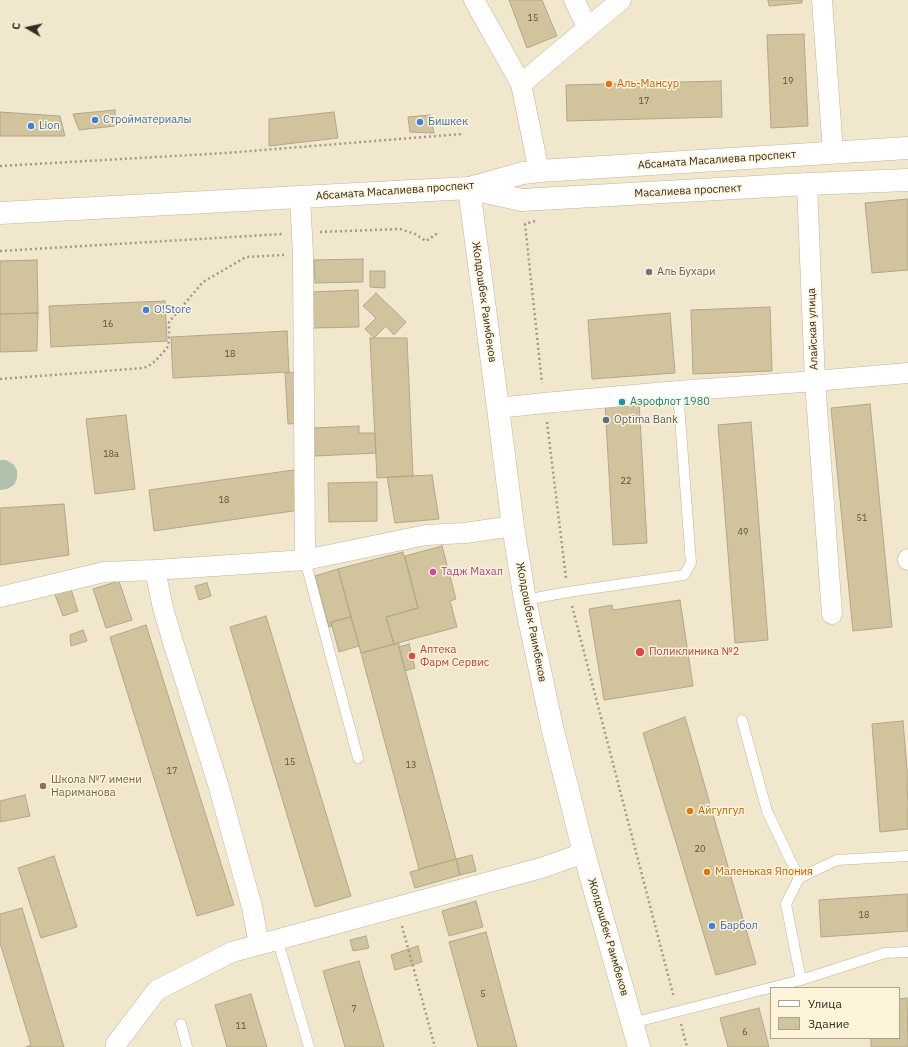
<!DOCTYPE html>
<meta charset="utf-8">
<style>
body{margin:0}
#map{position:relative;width:908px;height:1047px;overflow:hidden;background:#f0e7cd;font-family:"IBM Plex Sans",sans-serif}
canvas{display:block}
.legend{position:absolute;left:770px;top:987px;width:130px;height:52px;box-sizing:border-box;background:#fdf4da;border:1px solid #aba491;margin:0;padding:5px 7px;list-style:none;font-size:12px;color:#302d23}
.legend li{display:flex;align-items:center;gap:8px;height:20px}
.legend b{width:20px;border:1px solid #aba491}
.north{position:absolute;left:8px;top:8px;width:40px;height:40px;-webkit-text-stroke:3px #fdf4da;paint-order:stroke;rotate:279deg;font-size:11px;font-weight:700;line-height:16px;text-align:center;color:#302d23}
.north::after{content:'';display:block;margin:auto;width:14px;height:18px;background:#302d23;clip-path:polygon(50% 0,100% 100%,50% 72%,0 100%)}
</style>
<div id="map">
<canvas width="908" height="1047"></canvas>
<ul class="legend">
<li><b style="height:5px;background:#fff"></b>Улица</li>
<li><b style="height:11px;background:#d1c39b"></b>Здание</li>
</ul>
<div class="north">С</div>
</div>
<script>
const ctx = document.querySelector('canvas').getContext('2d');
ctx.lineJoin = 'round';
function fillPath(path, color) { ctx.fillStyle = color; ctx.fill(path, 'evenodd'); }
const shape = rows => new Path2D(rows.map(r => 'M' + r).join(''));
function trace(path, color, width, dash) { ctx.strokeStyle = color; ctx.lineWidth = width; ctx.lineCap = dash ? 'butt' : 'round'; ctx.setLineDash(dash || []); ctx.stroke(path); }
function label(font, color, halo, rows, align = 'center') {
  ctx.font = font + ' "IBM Plex Sans",sans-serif'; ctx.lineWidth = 3; ctx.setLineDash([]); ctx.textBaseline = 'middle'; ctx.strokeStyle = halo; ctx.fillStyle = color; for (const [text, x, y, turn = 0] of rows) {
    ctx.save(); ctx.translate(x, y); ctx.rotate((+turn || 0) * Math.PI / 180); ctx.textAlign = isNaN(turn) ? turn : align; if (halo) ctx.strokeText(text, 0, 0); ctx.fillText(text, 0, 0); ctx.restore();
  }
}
const green = shape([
 [0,460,6,460,13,464,17,470,17,478,14,485,7,489,0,490]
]);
const building = shape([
 [509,0,542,0,557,36,527,48,509,0],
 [768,0,802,0,802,3,769,6,768,0],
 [804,34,808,126,771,128,767,35,804,34],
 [721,81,722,117,567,121,566,85,721,81],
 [115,110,115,126,79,130,73,114,115,110],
 [0,112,60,116,65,136,0,136,0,112],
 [334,112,338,138,269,146,269,119,334,112],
 [430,115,434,133,410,132,408,117,430,115],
 [908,199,908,270,872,273,865,203,908,199],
 [363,259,363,282,315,283,314,260,363,259],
 [37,260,38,313,0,314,0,261,37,260],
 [370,271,385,271,385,288,370,287,370,271],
 [358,290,359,327,312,328,311,292,358,290],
 [376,293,406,322,394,335,386,326,374,338,365,329,376,318,363,306,376,293],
 [165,301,167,341,51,347,49,306,165,301],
 [770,307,772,371,693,374,691,310,770,307],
 [38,313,37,351,0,352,0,314,38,313],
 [670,313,675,373,592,379,588,320,670,313],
 [287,331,289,372,173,378,171,337,287,331],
 [370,338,407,338,413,476,377,478,370,338],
 [299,372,302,423,288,424,285,373,299,372],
 [639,401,647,543,613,545,605,403,639,401],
 [870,404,892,627,853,631,831,408,870,404],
 [126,415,135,489,95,494,86,419,126,415],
 [751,422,768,640,735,643,718,425,751,422],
 [359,426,359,433,375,433,376,453,315,456,314,428,359,426],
 [294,470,300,510,154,531,149,490,294,470],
 [432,475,439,519,395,523,387,477,432,475],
 [377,482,377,521,329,522,328,483,377,482],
 [64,504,69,555,0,565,0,508,64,504],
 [442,546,456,599,450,601,457,627,394,644,386,617,418,608,405,556,442,546],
 [403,552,418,608,386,617,394,644,361,653,338,569,403,552],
 [338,569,351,617,331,622,332,626,329,627,315,576,338,569],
 [119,581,132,620,106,628,93,589,119,581],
 [207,583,211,596,199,600,195,586,207,583],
 [70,586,78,611,63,616,54,592,70,586],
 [680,600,693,686,604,700,589,609,612,605,613,610,680,600],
 [266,616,351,896,315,907,230,627,266,616],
 [351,617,359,646,339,652,331,622,351,617],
 [146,625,234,905,197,916,110,637,146,625],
 [83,630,87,641,71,646,70,635,83,630],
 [399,643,399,647,456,859,419,869,361,653,399,643],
 [409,644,415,668,405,671,399,647,409,644],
 [685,717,756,964,716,975,643,733,685,717],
 [903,721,907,770,908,770,908,786,907,786,908,803,908,829,880,832,872,724,903,721],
 [25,795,30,816,0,822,0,801,25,795],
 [472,855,476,871,460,875,456,859,472,855],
 [54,856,77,927,41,938,18,868,54,856],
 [456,859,460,875,415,888,410,872,456,859],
 [908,894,908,931,821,937,819,900,908,894],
 [476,901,483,927,449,936,442,911,476,901],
 [22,908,64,1047,26,1047,31,1045,1,946,0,946,0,914,22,908],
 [486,932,517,1047,478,1047,449,942,486,932],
 [366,936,369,948,353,951,350,940,366,936],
 [418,946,422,962,395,970,391,955,418,946],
 [359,961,384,1047,345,1047,323,971,359,961],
 [251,994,267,1047,227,1047,215,1005,251,994],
 [907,998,908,1047,871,1047,871,1038,899,1038,899,999,907,998],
 [759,1008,769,1047,728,1047,720,1018,759,1008]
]);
const path = shape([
 [0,166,226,153,461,134],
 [535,221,525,224,542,383],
 [320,232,400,229,415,234,426,241,438,233],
 [0,251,283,234],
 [0,379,144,368,152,364,158,358,167,348,169,341,169,322,203,282,246,257,284,255],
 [547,422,566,578],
 [572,606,674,998],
 [402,926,435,1047],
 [681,1024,687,1047]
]);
const lane = shape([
 [305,560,358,758],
 [525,600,568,592,684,575,691,563,678,391],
 [742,720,767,811,799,878],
 [277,939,288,975,309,1047],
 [801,980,885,953,908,952],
 [632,1023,801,980,786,904,799,878,837,860,908,856],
 [181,1024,187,1047]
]);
const street = shape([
 [474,0,521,84,539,171],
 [574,0,588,28],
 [822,0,833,152],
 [521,84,621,0],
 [807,184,815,381,908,373],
 [300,197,303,254,305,560],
 [498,408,544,403,678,391,815,381,832,614],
 [908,559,908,560],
 [155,570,163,608,172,639,218,784,252,907,259,945],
 [0,597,104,572,155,570,305,560,426,535,465,533,513,526],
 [116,1047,116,1044,157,990,232,952,541,868,584,853]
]);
const secondary = shape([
 [469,188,498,408,513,526,525,600,552,727,584,853,639,1047]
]);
const primary = shape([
 [472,189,522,200,807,184,908,180],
 [0,213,469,188,523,173,539,171,908,148]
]);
const markers = [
 [609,84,4,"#e8710a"],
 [95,120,4,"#3f7fe0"],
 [420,122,4,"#3f7fe0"],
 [31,126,4,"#3f7fe0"],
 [649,272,4,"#6b7280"],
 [146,310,4,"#3f7fe0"],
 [622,402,4,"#0f9aa8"],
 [606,420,4,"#5c6f8a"],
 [433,572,4,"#d1479c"],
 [640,652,5,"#e0444e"],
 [412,656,4,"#e0444e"],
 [43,786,4,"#8d6e63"],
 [690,811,4,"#e8710a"],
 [707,872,4,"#e8710a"],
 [712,926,4,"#3f7fe0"]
];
const numberNames = [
 ["15",533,18],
 ["19",788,81],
 ["17",644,101],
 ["16",108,324],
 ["18",230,354],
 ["18а",111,454],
 ["22",626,481],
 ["18",224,500],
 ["51",862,518],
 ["49",743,532],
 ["15",290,762],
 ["13",411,765],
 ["17",172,771],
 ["20",700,849],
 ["18",864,915],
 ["5",483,994],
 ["7",354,1009],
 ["11",241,1026],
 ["6",745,1032]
];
const foodNames = [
 ["Аль-Мансур",617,84],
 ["Айгулгул",698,811],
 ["Маленькая Япония",715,872]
];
const shopNames = [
 ["Стройматериалы",103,120],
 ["Бишкек",428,122],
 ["Lion",39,126],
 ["O!Store",154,310],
 ["Барбол",720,926]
];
const streetNames = [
 ["Абсамата Масалиева проспект",717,160,-4],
 ["Абсамата Масалиева проспект",395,191,-4],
 ["Масалиева проспект",688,191,-3],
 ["Жолдошбек Раимбеков",484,302,82],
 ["Алайская улица",813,329,-92],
 ["Жолдошбек Раимбеков",531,622,79],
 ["Жолдошбек Раимбеков",608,937,74]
];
const worshipNames = [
 ["Аль Бухари",657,272]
];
const cultureNames = [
 ["Аэрофлот 1980",630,402]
];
const serviceNames = [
 ["Optima Bank",614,420]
];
const hotelNames = [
 ["Тадж Махал",441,572]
];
const healthNames = [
 ["Аптека",420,650],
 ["Фарм Сервис",420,663],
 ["Поликлиника №2",649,652]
];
const educationNames = [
 ["Школа №7 имени",51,780],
 ["Нариманова",51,793]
];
fillPath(green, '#afc1ac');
fillPath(building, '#d1c39b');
trace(building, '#afa78e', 1);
trace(lane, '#beb69d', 11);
trace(street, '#beb69d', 21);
trace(secondary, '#beb69d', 23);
trace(primary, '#beb69d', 23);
trace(path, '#a09a86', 2.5, [2, 3]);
trace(lane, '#fff', 10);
trace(street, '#fff', 20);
trace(secondary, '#fff', 22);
trace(primary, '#fff', 22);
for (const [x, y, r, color] of markers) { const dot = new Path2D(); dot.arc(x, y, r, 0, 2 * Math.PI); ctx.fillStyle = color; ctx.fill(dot); trace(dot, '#fdf4da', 1.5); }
label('9px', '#585241', null, numberNames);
label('11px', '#c56008', '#fdf4da', foodNames, 'left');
label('11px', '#366cbe', '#fdf4da', shopNames, 'left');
label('11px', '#302d23', '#fdf4da', streetNames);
label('11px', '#5b616d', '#fdf4da', worshipNames, 'left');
label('11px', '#0d838f', '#fdf4da', cultureNames, 'left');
label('11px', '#4e5e75', '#fdf4da', serviceNames, 'left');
label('11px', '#b23c85', '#fdf4da', hotelNames, 'left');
label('11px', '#be3a42', '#fdf4da', healthNames, 'left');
label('11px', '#785e54', '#fdf4da', educationNames, 'left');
</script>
